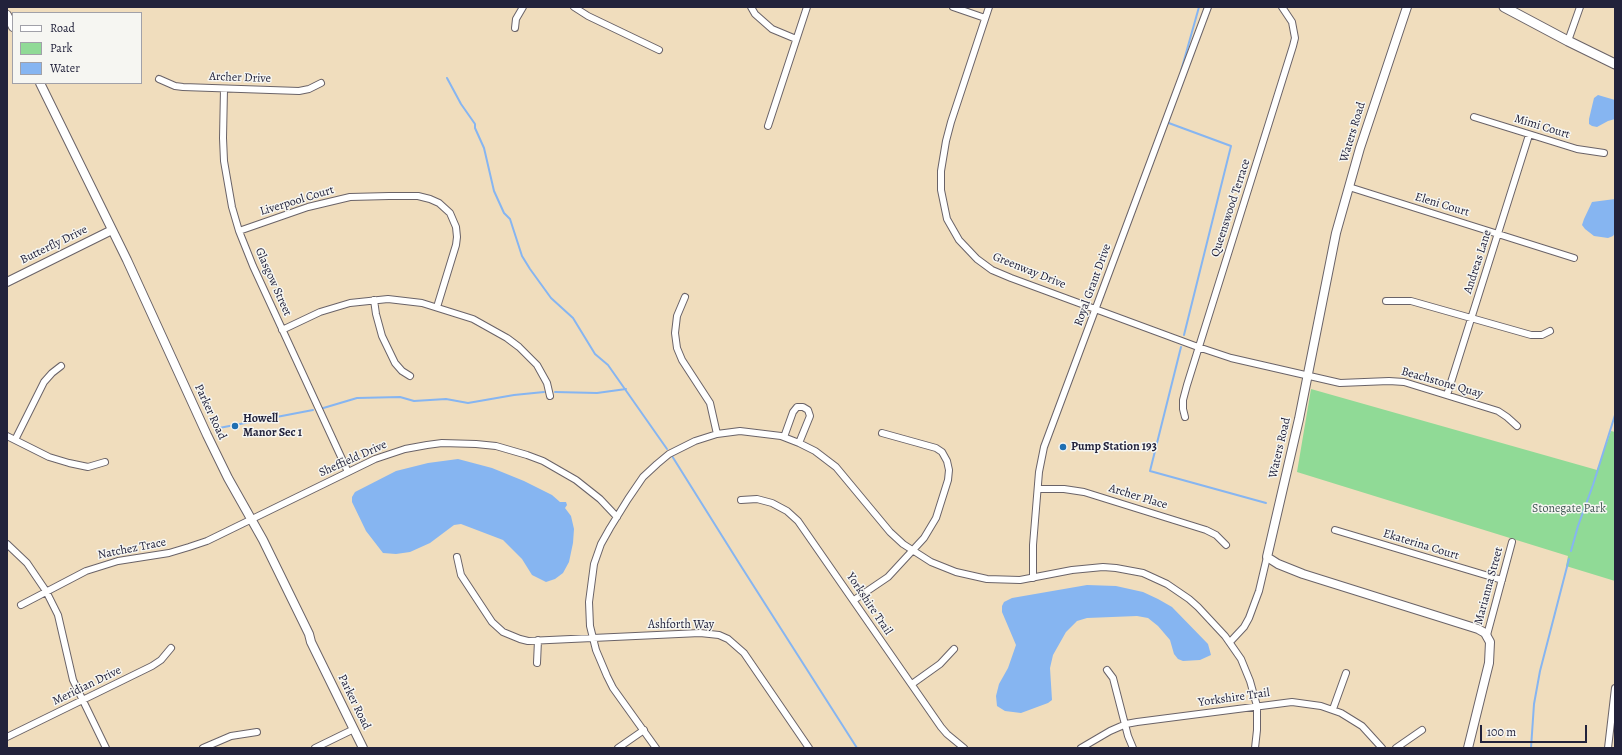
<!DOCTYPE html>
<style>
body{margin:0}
#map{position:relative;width:1622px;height:755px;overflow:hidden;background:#f0ddbd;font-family:Alegreya,serif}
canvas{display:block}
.frame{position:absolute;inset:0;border:8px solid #22223b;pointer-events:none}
.legend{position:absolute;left:12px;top:12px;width:130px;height:72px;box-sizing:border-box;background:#f6f6f2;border:1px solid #a1a1a9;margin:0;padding:5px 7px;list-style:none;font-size:12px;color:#22223b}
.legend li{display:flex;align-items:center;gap:8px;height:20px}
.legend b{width:20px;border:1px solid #a1a1a9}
.scale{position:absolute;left:1480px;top:725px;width:107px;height:18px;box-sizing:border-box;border:2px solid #22223b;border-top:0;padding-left:5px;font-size:12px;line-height:14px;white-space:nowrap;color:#22223b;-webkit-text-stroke:3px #f6f6f2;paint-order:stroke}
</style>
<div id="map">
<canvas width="1622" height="755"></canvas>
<div class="frame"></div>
<ul class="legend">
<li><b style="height:5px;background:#fff"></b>Road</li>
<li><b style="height:11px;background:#90da96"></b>Park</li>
<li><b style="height:11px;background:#86b5f1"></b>Water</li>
</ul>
<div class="scale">100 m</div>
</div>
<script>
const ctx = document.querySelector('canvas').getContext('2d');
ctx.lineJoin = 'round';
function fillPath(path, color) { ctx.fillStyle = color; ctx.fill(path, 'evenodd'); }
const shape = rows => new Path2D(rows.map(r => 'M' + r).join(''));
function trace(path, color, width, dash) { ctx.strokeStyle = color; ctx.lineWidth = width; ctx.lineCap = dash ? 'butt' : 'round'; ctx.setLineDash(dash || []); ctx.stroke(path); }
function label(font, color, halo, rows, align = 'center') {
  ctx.font = font + ' Alegreya,serif'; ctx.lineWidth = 3; ctx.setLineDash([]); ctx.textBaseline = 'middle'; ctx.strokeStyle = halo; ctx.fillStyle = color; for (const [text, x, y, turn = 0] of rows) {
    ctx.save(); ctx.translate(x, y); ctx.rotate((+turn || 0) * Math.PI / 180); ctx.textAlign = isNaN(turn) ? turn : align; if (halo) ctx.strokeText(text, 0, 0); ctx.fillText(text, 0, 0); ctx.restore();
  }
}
const green = shape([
 [1311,389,1597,470,1611,431,1615,432,1615,581,1566,566,1568,556,1297,472]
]);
const water = shape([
 [1598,95,1615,100,1615,119,1608,121,1597,127,1592,126,1589,124,1589,119,1594,98],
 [1615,199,1615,233,1613,236,1608,238,1594,236,1585,229,1582,225,1584,219,1592,202],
 [458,459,492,468,524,481,552,495,560,502,566,502,567,505,565,508,571,516,574,529,573,543,569,562,563,573,555,579,546,582,532,575,522,559,503,540,461,524,454,525,430,543,410,552,396,554,383,553,366,531,352,502,352,497,355,492,396,471,428,463],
 [1087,585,1116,586,1143,592,1158,599,1172,607,1208,644,1211,655,1200,660,1183,661,1178,659,1174,654,1170,640,1158,626,1148,618,1137,616,1087,618,1077,621,1066,632,1053,655,1050,668,1052,700,1048,703,1021,713,1005,711,997,706,996,696,999,684,1008,668,1016,645,1002,612,1002,606,1004,602,1012,598]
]);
const stream = shape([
 [1181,71,1199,7],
 [447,78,461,104,475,124,475,128,484,148,494,191,504,213,510,219,522,256,530,269,551,298,573,318,595,354,608,365,667,449],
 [1166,122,1231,146,1184,335],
 [1181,347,1150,471,1266,503],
 [555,392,597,393,626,389],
 [320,409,357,398,400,397,414,401,446,399,468,403,514,395,544,392],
 [219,428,313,410],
 [672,456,739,563,857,748],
 [1571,551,1578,526,1593,485,1615,415],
 [1531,748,1534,704,1540,671,1569,559]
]);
const minor = shape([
 [574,7,588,16,659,50],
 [751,7,755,14,772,29,796,39],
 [953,7,985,18],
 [989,7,951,122,946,141,941,171,941,190,947,219,959,240,977,259,992,270,1011,278,1198,347,1231,358,1340,383,1389,381,1404,382,1498,411,1507,417,1517,426],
 [515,28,516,19,523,7],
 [1568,41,1580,7],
 [159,79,175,86,183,87,299,91,309,89,321,83],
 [224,89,223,138,224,161,232,207,239,231,253,266,348,472],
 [1474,117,1577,149,1604,153],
 [768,126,807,7],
 [1349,187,1574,258],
 [239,231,308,207,350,197,389,196,418,196,430,199,439,203,450,213,456,227,457,237,456,245,437,307],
 [685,297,677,316,675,333,677,348,682,360,710,403,717,434],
 [374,300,376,314,382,336,395,363,402,371,410,376],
 [1386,301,1411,301,1531,335,1542,335,1550,331],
 [282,330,320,312,350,303,388,299,422,303,473,319,507,338,519,347,537,365,547,383,550,396],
 [1447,395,1529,135],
 [1185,417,1183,409,1183,400,1187,385,1293,46,1295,38,1292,22,1282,7],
 [7,436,49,457,69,463,88,467,105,462],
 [784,437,793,412,797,407,803,407,808,410,810,416,799,443],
 [15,440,44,382,52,373,61,366],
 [1038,489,1064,489,1084,492,1206,530,1216,535,1226,545],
 [741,500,757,499,772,503,787,511,798,521,941,727,947,734,964,748],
 [1335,530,1502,580],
 [7,544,27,563,46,591,58,615,73,680,106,748],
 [457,557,461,575,492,622,503,632,520,639,528,641,700,633,719,635,728,639,744,653,809,748],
 [1033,578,1033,545,1039,472,1044,447,1208,7],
 [854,600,888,577,924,538,936,518,948,480,949,470,947,461,942,452,936,448,882,433],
 [21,605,86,571,118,561,169,553,189,547,207,541,375,459,405,449,427,445,442,443,476,444,496,446,527,455,543,461,576,480,600,499,617,517],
 [1487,635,1512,542],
 [1230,642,1244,627,1249,618,1259,591,1267,557],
 [537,663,538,640],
 [1107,670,1113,678,1128,736,1133,748],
 [912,684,940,664,954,649],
 [1333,709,1346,673],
 [7,737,152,666,161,660,171,648],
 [203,748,231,736,257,732],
 [315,748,354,729],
 [618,748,644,730],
 [656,748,613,688,607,676,596,650,590,626,589,602,594,564,601,544,610,528,628,499,643,477,657,464,669,454,695,441,717,434,740,431,781,436,799,443,815,451,836,467,890,532,903,544,931,562,956,572,987,579,1020,580,1072,570,1103,567,1116,568,1143,573,1167,584,1189,599,1198,607,1225,636,1241,659,1250,681,1257,706,1257,730,1255,748],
 [1081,748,1110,731,1126,724,1137,722,1292,702,1321,706,1341,713,1362,726,1382,748],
 [1396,748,1422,730],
 [1608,748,1615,688]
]);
const tertiary = shape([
 [1407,7,1360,148,1336,233,1299,419,1267,557,1278,564,1303,574,1478,629,1485,633,1490,642,1489,663,1468,748],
 [7,15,13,27],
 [40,83,127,260,207,435,228,478,263,540,309,634,311,642,363,748],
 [7,282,112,230]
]);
const secondary = shape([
 [1504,7,1568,41,1615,64]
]);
const markers = [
 [235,426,4,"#1f6fb2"],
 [1063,447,4,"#1f6fb2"]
];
const streetNames = [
 ["Archer Drive",240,78,2],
 ["Mimi Court",1542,127,17],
 ["Waters Road",1353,132,-73],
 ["Liverpool Court",297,201,-17],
 ["Eleni Court",1442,205,17],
 ["Queenswood Terrace",1231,208,-72],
 ["Butterfly Drive",54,245,-26],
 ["Andreas Lane",1478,262,-72],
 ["Greenway Drive",1029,271,22],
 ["Glasgow Street",273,282,66],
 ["Royal Grant Drive",1093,285,-70],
 ["Beachstone Quay",1442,383,16],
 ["Parker Road",210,412,65],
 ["Waters Road",1280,448,-77],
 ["Sheffield Drive",353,459,-24],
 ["Archer Place",1138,497,17],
 ["Ekaterina Court",1421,545,17],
 ["Natchez Trace",132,549,-11],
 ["Marianna Street",1489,586,-75],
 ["Yorkshire Trail",869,604,56],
 ["Ashforth Way",681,625],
 ["Meridian Drive",87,686,-26],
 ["Yorkshire Trail",1234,698,-8],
 ["Parker Road",354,702,64]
];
const poiNames = [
 ["Howell",243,419],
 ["Manor Sec 1",243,433],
 ["Pump Station 193",1071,447]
];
const parkNames = [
 ["Stonegate Park",1569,509]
];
fillPath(green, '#90da96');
fillPath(water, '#86b5f1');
trace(stream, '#86b5f1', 2);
trace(minor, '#6a6368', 8);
trace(tertiary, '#6a6368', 10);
trace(secondary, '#6a6368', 11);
trace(minor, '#fff', 6);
trace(tertiary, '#fff', 8);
trace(secondary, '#fff', 9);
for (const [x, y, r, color] of markers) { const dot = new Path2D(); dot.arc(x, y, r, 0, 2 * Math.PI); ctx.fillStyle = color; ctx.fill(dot); trace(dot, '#f6f6f2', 1.5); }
label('12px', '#22223b', '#f6f6f2', streetNames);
label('bold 12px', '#22223b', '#f6f6f2', poiNames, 'left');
label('12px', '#435956', '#f6f6f2', parkNames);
</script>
